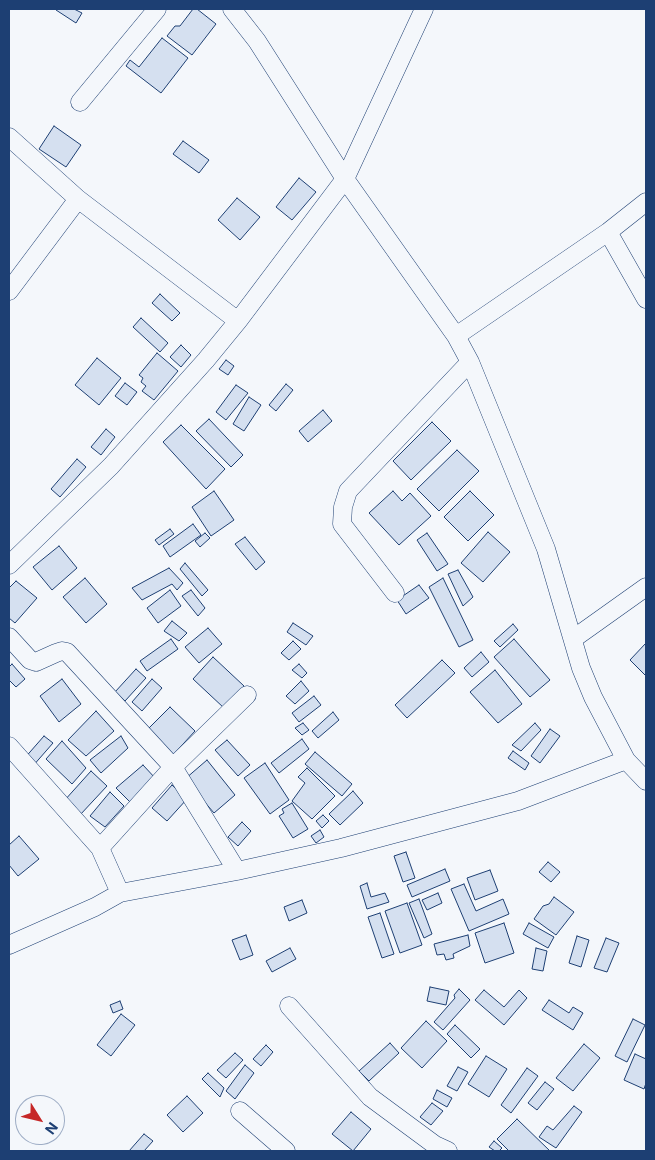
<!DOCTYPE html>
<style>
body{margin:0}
#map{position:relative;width:655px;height:1160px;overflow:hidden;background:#f4f7fb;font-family:Inter,sans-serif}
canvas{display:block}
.frame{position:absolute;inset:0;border:10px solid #1d3f73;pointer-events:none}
.north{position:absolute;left:15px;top:1095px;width:50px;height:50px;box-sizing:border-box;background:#f4f7fb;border:1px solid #9eadc5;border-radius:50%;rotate:126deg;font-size:14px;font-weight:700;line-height:20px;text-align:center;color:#1d3f73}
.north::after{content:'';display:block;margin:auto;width:18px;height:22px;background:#c62828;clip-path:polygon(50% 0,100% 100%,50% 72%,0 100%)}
</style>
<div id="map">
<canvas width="655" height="1160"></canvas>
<div class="frame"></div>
<div class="north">N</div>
</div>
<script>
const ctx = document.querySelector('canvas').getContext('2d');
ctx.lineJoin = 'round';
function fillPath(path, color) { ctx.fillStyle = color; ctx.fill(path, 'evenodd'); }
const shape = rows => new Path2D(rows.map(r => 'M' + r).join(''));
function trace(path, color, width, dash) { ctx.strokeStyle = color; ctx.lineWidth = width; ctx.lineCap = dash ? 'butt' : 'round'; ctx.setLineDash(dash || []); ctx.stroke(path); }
const building = shape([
 [57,9,74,9,82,13,76,23,56,10,57,9],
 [193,9,197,9,216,24,192,55,167,36,175,26,180,26,193,9],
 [162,38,188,58,161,93,126,66,130,60,139,67,162,38],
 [54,126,81,145,66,167,39,149,54,126],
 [183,141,209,160,199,173,173,154,183,141],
 [299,178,316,192,292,220,276,207,299,178],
 [237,198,260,217,240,240,218,220,237,198],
 [160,294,180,313,172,321,152,303,160,294],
 [141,318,168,343,160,352,133,327,141,318],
 [181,345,191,355,181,367,170,357,181,345],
 [157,353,178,371,154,400,142,391,146,386,141,382,143,378,139,375,157,353],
 [97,358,121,378,99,405,75,385,97,358],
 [226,360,234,366,228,375,219,369,226,360],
 [125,383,137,392,127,405,115,396,125,383],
 [286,384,293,390,276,411,269,405,286,384],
 [236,385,248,393,226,420,216,412,236,385],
 [249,397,261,405,244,431,233,424,249,397],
 [323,410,332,421,308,442,299,431,323,410],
 [209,419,243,455,231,467,196,431,209,419],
 [432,422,451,441,411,480,393,461,432,422],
 [181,425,225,469,206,489,163,442,181,425],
 [106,429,115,437,101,455,91,447,106,429],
 [457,450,479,471,439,511,417,489,457,450],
 [77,459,86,467,60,497,51,489,77,459],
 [214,491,234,520,211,536,192,507,214,491],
 [393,491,402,501,410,493,431,516,399,545,369,513,393,491],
 [470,491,494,515,468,541,444,517,470,491],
 [193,524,201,535,170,557,163,546,193,524],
 [170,529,174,534,159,545,155,540,170,529],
 [488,532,510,552,483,582,461,563,488,532],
 [205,533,210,538,200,547,195,541,205,533],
 [427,533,448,564,437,571,417,540,427,533],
 [245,537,265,562,256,570,235,544,245,537],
 [59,546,77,568,52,590,33,567,59,546],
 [185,563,208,590,202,596,180,569,185,563],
 [169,568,183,583,177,590,172,584,142,600,132,588,169,568],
 [458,570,473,597,463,606,448,574,458,570],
 [85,578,107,604,86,623,63,597,85,578],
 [443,578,473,640,459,647,429,587,443,578],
 [16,581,37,598,15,623,9,618,9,588,16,581],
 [419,585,429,598,406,614,397,600,419,585],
 [170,590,181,606,158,623,147,608,170,590],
 [191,590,205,608,198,616,182,596,191,590],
 [172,621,187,633,179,641,164,631,172,621],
 [293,623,313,636,306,645,287,632,293,623],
 [513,624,518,630,500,647,494,641,513,624],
 [208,628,222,644,199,663,185,647,208,628],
 [171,639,178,649,147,671,140,661,171,639],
 [514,639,550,680,530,697,494,657,514,639],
 [293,641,301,649,289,660,281,653,293,641],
 [646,643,646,676,630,660,646,643],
 [481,652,489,662,472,677,464,668,481,652],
 [213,657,244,686,224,708,193,679,213,657],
 [442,660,455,673,407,718,395,705,442,660],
 [12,664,25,679,16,687,9,680,9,667,12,664],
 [299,664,307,673,302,678,292,670,299,664],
 [136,669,146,678,125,701,115,692,136,669],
 [495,670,522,704,498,723,470,692,495,670],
 [62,679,81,704,59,722,40,696,62,679],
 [152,679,162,688,142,711,132,702,152,679],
 [301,681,309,691,295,704,286,696,301,681],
 [314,696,321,705,299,722,292,713,314,696],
 [170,707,195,731,173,755,147,730,170,707],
 [96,711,114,731,86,756,68,740,96,711],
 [333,712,339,720,318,738,312,731,333,712],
 [303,723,309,730,302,735,295,728,303,723],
 [535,723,541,730,521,751,512,745,535,723],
 [550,729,560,736,540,763,531,756,550,729],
 [44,736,53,743,32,767,23,760,44,736],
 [121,736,128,748,101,773,90,760,121,736],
 [302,739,309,749,279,773,271,763,302,739],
 [227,740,250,765,238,776,215,750,227,740],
 [62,741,86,768,72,784,46,759,62,741],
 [513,751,529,763,525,770,508,758,513,751],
 [315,752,352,784,342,796,305,764,315,752],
 [207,760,235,795,214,813,185,779,207,760],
 [265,763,289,800,270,814,244,778,265,763],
 [143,765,156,779,130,802,116,788,143,765],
 [307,768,335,796,312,819,292,801,305,783,298,777,307,768],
 [91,771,107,786,80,815,64,801,91,771],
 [172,785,187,799,167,821,152,808,172,785],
 [353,791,363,803,340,825,329,814,353,791],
 [110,792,124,806,105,827,90,816,110,792],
 [292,803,308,829,293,838,279,816,284,813,282,809,292,803],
 [323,815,329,821,322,828,316,821,323,815],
 [242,822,251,831,238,846,228,837,242,822],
 [320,830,324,837,316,843,311,836,320,830],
 [19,836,39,859,18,876,9,865,9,845,19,836],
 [406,852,415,878,403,882,394,856,406,852],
 [548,862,560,872,551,882,539,872,548,862],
 [445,869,450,881,412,897,407,885,445,869],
 [490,870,498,891,475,900,467,878,490,870],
 [367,883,371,897,385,893,389,902,367,909,360,886,367,883],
 [464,884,476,911,503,899,509,914,469,931,451,889,464,884],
 [438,893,442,903,427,910,422,900,438,893],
 [554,897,574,912,556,935,534,919,543,906,549,904,554,897],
 [419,899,432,934,424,938,409,903,419,899],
 [302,900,307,913,289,921,284,907,302,900],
 [407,903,422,945,400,953,385,911,407,903],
 [380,913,394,954,382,958,368,917,380,913],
 [504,923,514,953,485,963,475,933,504,923],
 [529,923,554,937,548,948,523,934,529,923],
 [246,935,253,955,240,960,232,940,246,935],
 [468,935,470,946,453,954,454,958,446,960,444,954,437,955,434,944,468,935],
 [577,936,589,940,581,967,569,963,577,936],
 [606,938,619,943,607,972,594,968,606,938],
 [290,948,296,959,272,972,266,961,290,948],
 [536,948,547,951,543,971,532,969,536,948],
 [430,987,449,991,446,1005,427,1001,430,987],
 [459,989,470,1000,443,1030,434,1022,455,998,454,995,459,989],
 [484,990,504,1007,519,990,527,998,504,1025,475,1000,484,990],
 [549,1000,569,1013,573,1007,583,1013,573,1030,542,1010,549,1000],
 [120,1001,123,1009,113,1013,110,1005,120,1001],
 [121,1014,135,1025,111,1056,97,1045,121,1014],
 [633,1019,645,1025,627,1062,615,1056,633,1019],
 [426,1021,447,1041,422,1068,401,1048,426,1021],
 [455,1025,480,1049,471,1058,447,1034,455,1025],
 [390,1043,399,1053,369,1081,359,1071,390,1043],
 [584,1044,600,1058,573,1091,556,1078,584,1044],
 [266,1045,273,1052,261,1066,253,1059,266,1045],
 [235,1053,243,1060,226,1078,217,1070,235,1053],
 [635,1054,646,1059,646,1083,644,1089,624,1080,635,1054],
 [486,1056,507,1069,489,1097,468,1084,486,1056],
 [245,1065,254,1073,235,1099,226,1091,245,1065],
 [458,1067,468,1072,457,1091,447,1086,458,1067],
 [527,1068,538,1076,511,1113,501,1105,527,1068],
 [208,1073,224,1088,220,1097,202,1079,208,1073],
 [545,1082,554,1089,537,1110,528,1103,545,1082],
 [437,1090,452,1098,447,1107,433,1099,437,1090],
 [187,1096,203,1113,183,1132,167,1115,187,1096],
 [432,1103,443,1111,431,1125,420,1117,432,1103],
 [574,1106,582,1112,556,1148,539,1137,547,1126,553,1130,574,1106],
 [351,1112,371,1129,353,1151,332,1134,351,1112],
 [517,1119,550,1151,509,1151,497,1139,517,1119],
 [144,1134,153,1141,144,1151,129,1151,144,1134],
 [494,1141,502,1148,499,1151,495,1151,489,1147,494,1141]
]);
const street = shape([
 [232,9,257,41,345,179,456,336,470,362,546,549,581,668,593,697,626,760,646,781],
 [80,102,157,9],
 [9,137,78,199,238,321],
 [608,232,646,299],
 [9,291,78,199],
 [456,336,608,232,646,202],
 [9,565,111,466,206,360,238,321,345,179,424,9],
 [395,593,342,524,343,507,348,491,470,362],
 [9,637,30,660,36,662,56,653,62,651,67,652,173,767,237,871],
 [573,639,646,587],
 [9,746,100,848],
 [120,893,100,848,173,767,247,695],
 [9,945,95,907,120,893,237,871,341,848,518,801,626,760],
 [289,1006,370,1097,435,1145,448,1151],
 [240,1111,286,1151]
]);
fillPath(building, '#d5e0f0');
trace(building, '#1d3f73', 1);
trace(street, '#1d3f73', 19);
trace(street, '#f4f7fb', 18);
</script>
